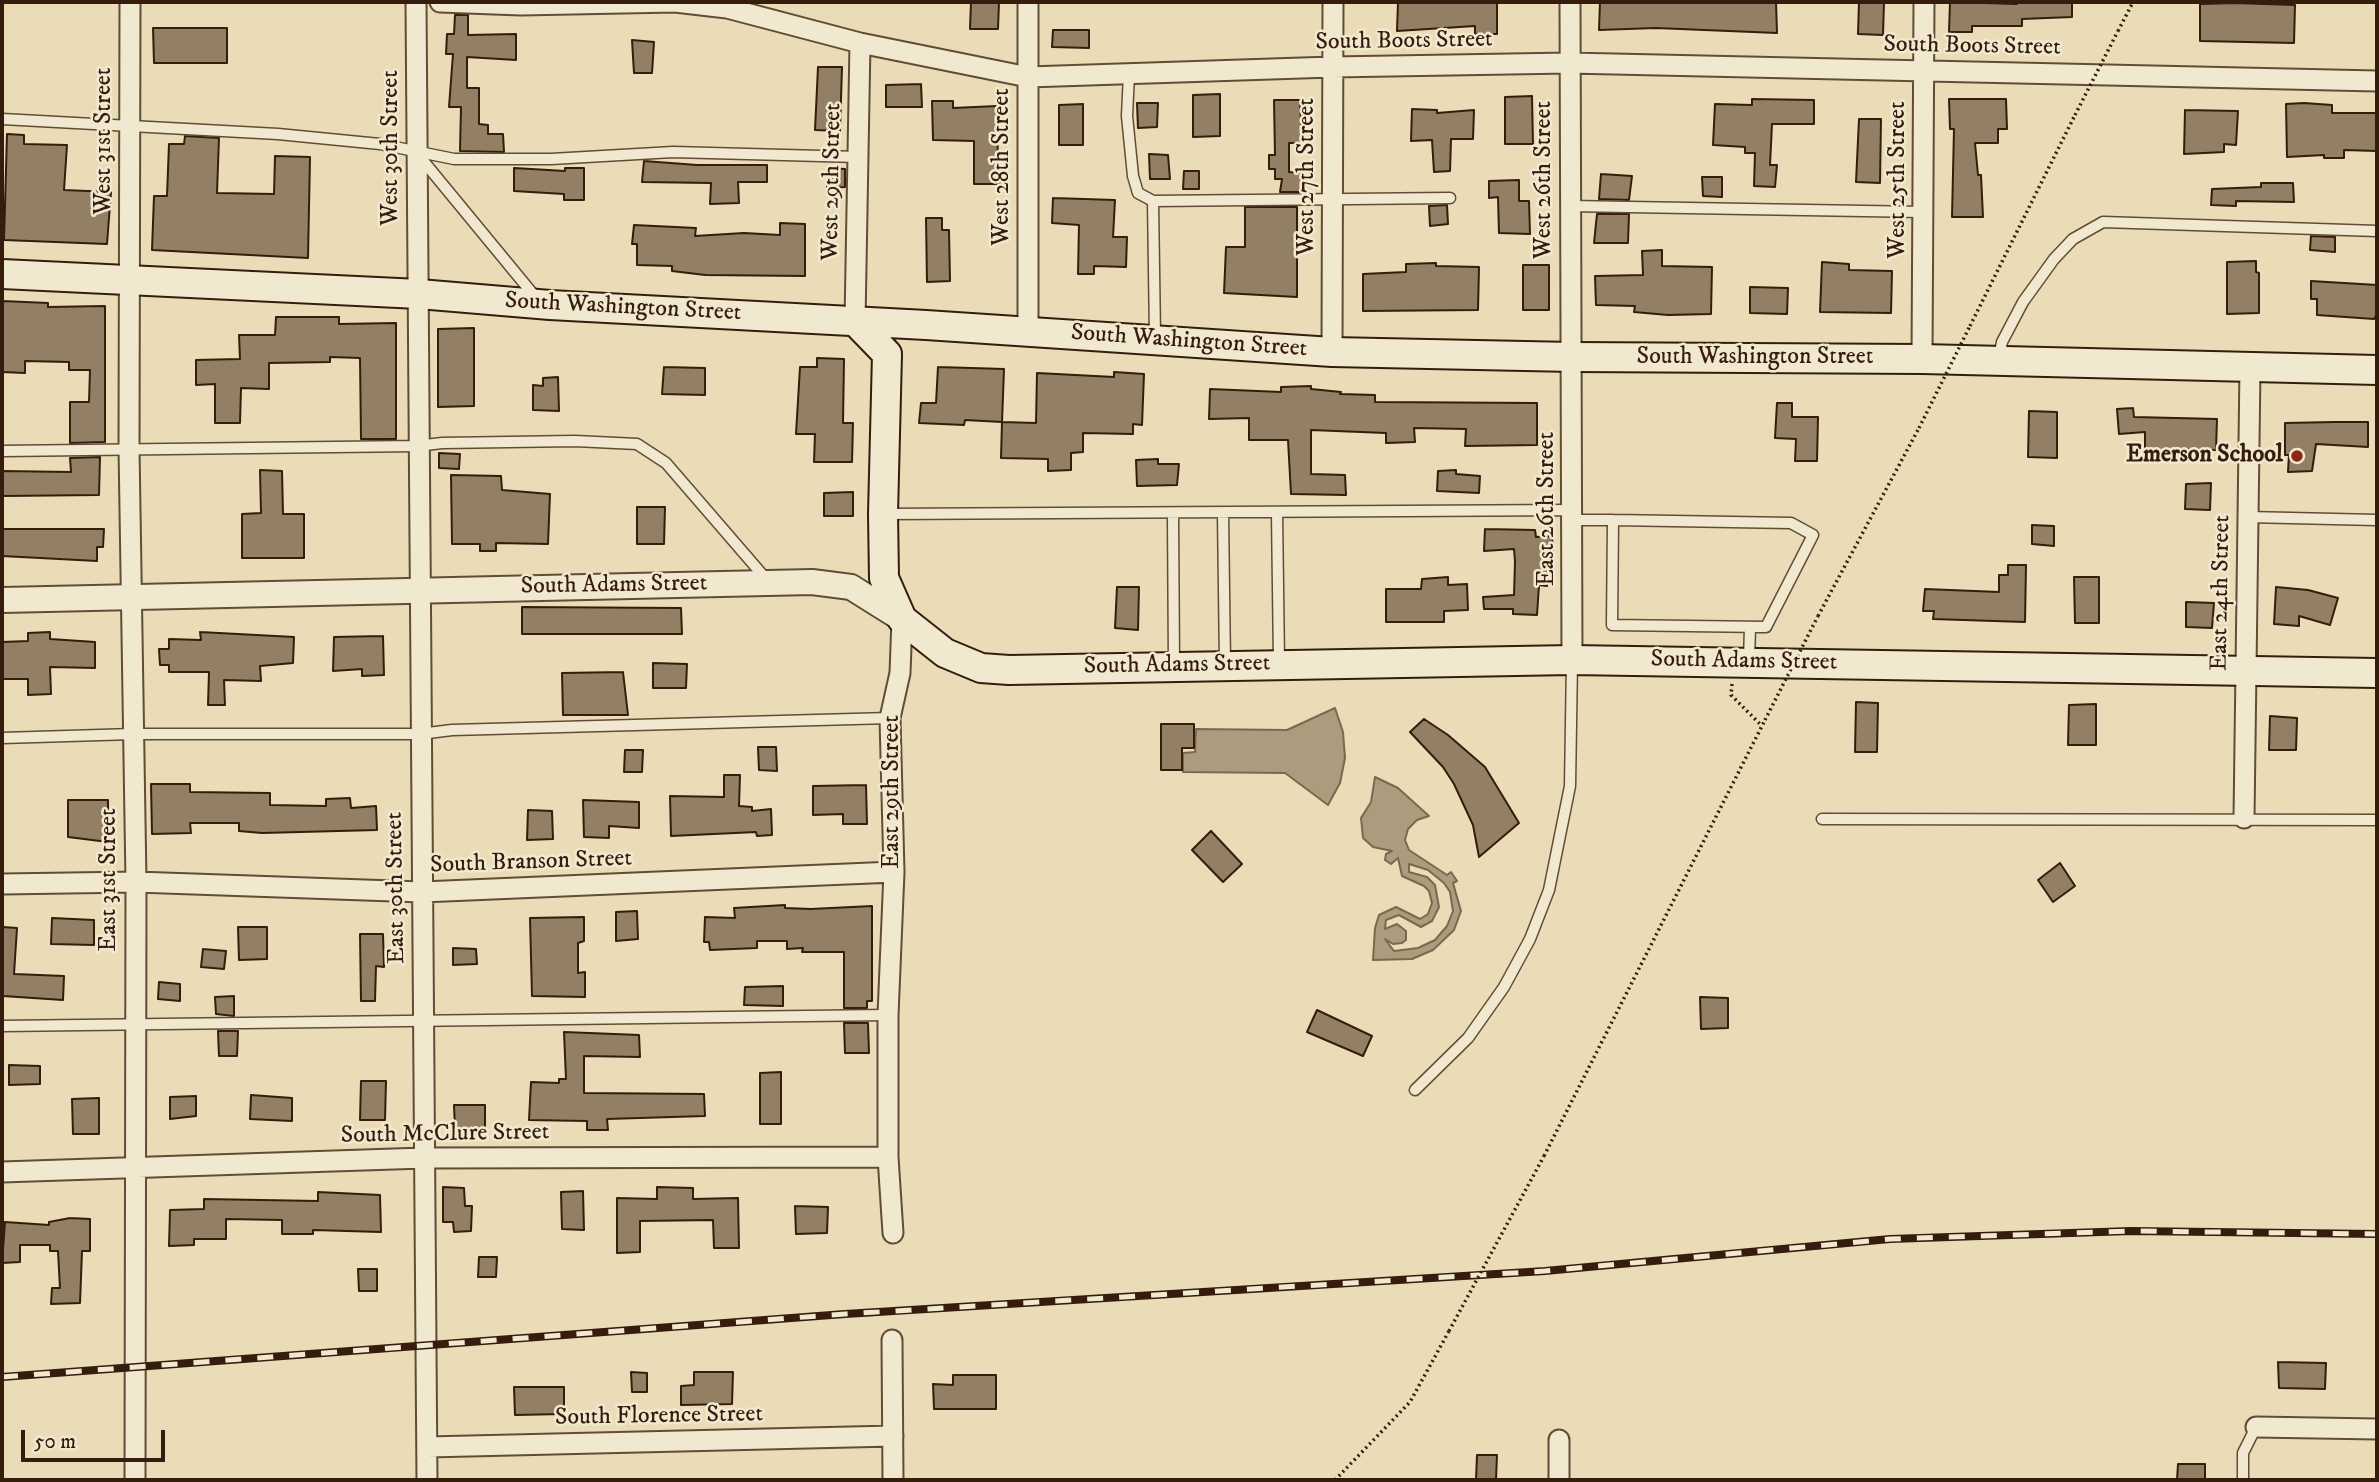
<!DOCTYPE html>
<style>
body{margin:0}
#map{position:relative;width:2379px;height:1482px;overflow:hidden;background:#e9dcb6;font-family:"IM FELL DW Pica",serif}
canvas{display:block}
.frame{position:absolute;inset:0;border:4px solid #351c0c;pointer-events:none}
.scale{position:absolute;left:21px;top:1430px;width:144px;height:32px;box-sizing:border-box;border:4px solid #351c0c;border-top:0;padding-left:9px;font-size:21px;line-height:24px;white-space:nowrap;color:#351c0c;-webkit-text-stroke:5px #f1e8d0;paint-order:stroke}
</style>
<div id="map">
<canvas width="2379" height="1482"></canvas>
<div class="frame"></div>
<div class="scale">50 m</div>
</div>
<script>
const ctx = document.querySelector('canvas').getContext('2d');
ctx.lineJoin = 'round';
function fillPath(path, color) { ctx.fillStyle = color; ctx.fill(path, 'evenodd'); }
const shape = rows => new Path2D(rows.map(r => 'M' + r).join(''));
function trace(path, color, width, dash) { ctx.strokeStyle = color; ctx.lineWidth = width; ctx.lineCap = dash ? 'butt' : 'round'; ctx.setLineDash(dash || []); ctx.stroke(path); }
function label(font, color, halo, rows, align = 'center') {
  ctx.font = font + ' "IM FELL DW Pica",serif'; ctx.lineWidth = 5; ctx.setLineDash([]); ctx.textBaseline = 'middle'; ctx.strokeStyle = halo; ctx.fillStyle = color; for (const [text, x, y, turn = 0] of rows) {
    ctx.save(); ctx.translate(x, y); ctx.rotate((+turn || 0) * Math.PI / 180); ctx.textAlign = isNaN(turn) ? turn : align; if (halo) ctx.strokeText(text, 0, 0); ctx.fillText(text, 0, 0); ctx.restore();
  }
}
const water = shape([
 [1335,708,1343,732,1345,758,1340,783,1328,805,1285,773,1183,772,1183,753,1195,752,1196,729,1287,730,1335,708],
 [1375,777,1398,788,1429,816,1417,820,1408,829,1405,840,1409,850,1447,875,1451,872,1457,881,1453,883,1461,911,1454,930,1433,950,1412,959,1373,960,1375,928,1379,915,1396,907,1420,919,1428,914,1432,903,1429,891,1424,886,1402,876,1398,858,1391,864,1385,860,1386,854,1392,851,1373,847,1363,838,1361,818,1371,802,1375,777],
 [1409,864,1428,870,1444,883,1450,892,1453,911,1447,926,1435,940,1418,948,1394,951,1385,939,1393,944,1402,943,1406,940,1406,931,1397,924,1385,929,1386,920,1399,915,1421,927,1432,921,1439,907,1435,885,1427,877,1409,872,1409,864]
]);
const building = shape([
 [971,2,999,2,998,29,970,29,971,2],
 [1398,2,1497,2,1497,34,1475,34,1475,26,1397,31,1398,2],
 [1600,2,1776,2,1777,33,1656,28,1599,30,1600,2],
 [1859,2,1884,2,1883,35,1858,34,1859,2],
 [1950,2,2017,4,2016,2,2072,2,2072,17,2022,19,2022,26,1972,26,1972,32,1949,32,1950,2],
 [2234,3,2295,5,2294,43,2200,41,2200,4,2234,3],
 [455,15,468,15,468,35,516,34,516,60,467,57,467,88,479,88,479,124,488,125,488,134,503,134,504,152,460,151,461,107,449,107,453,54,446,54,447,34,454,34,455,15],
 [153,28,227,28,227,63,154,63,153,28],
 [1053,30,1089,30,1089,48,1052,47,1053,30],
 [632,40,654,42,652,73,634,73,632,40],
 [818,67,842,67,840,131,815,130,818,67],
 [921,84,922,107,886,107,886,85,921,84],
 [1220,94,1220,136,1193,137,1193,95,1220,94],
 [1532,96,1533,144,1505,144,1505,97,1532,96],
 [1752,99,1814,100,1814,124,1772,124,1770,165,1777,165,1775,187,1754,186,1755,153,1745,153,1745,147,1713,145,1715,104,1752,105,1752,99],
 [1949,99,2006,99,2007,129,1998,129,1998,143,1975,143,1978,175,1981,175,1983,217,1952,217,1954,129,1950,129,1949,99],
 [1274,100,1300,100,1302,143,1289,143,1289,172,1301,173,1301,192,1280,192,1282,179,1275,179,1275,169,1269,169,1269,155,1275,155,1274,100],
 [932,101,953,101,953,108,997,106,998,169,1004,169,1004,184,974,184,974,141,933,140,932,101],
 [1137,103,1158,103,1157,127,1138,128,1137,103],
 [2304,103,2332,105,2332,113,2377,113,2377,151,2344,150,2344,158,2324,158,2324,155,2287,157,2286,104,2304,103],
 [1083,104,1083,145,1059,145,1059,105,1083,104],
 [1412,109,1437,110,1437,113,1474,110,1473,139,1451,139,1450,171,1434,172,1432,140,1411,141,1412,109],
 [2185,110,2238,111,2236,145,2224,144,2224,152,2184,154,2185,110],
 [1859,119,1881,119,1880,183,1856,182,1859,119],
 [7,134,24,135,24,144,67,145,64,190,111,192,107,244,4,240,7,134],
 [185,136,219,138,217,193,274,194,275,156,310,157,308,258,152,250,154,196,167,196,169,144,184,144,185,136],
 [1149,154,1168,155,1170,179,1150,179,1149,154],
 [644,161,697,165,767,165,767,182,738,182,739,203,710,204,711,183,642,182,644,161],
 [514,168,565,171,565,168,584,168,584,200,564,200,564,194,514,191,514,168],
 [828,168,845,169,845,187,827,188,828,168],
 [1184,171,1199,171,1199,189,1183,189,1184,171],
 [1601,174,1632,176,1629,200,1599,199,1601,174],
 [1702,177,1722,177,1722,197,1703,196,1702,177],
 [1519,180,1519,201,1529,201,1530,234,1499,233,1498,197,1489,198,1489,181,1519,180],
 [2261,183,2293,183,2294,202,2236,201,2236,206,2211,205,2212,189,2261,187,2261,183],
 [1053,198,1115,200,1113,237,1127,237,1126,267,1094,266,1094,274,1078,274,1079,225,1052,223,1053,198],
 [1447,205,1448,224,1430,226,1429,206,1447,205],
 [1245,207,1297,207,1297,297,1224,293,1226,247,1245,247,1245,207],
 [1597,214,1629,214,1628,243,1594,243,1597,214],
 [926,218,942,218,942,230,949,230,950,281,927,282,926,218],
 [780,223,805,224,805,276,705,275,672,271,672,266,637,265,637,244,632,244,634,225,696,228,695,236,744,233,780,235,780,223],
 [2311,236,2335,237,2335,252,2310,250,2311,236],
 [1662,250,1662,266,1712,267,1711,314,1668,315,1634,312,1635,306,1596,305,1595,276,1643,275,1642,251,1662,250],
 [2256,261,2256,272,2259,273,2259,313,2227,314,2227,262,2256,261],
 [1822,262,1849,264,1849,270,1892,271,1891,313,1820,312,1822,262],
 [1436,263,1436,266,1479,267,1478,310,1363,311,1363,274,1406,272,1406,264,1436,263],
 [1523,265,1549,265,1549,310,1523,310,1523,265],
 [2311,281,2377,285,2377,314,2374,319,2317,315,2317,299,2311,299,2311,281],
 [1750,287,1788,288,1787,314,1750,313,1750,287],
 [2,301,48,303,48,307,105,306,105,442,70,443,70,402,89,402,90,370,69,370,69,362,25,361,25,373,2,372,2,301],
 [276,317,339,317,339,324,396,323,396,439,361,439,360,358,330,357,330,362,269,363,269,389,241,388,240,423,215,423,215,384,196,385,196,360,240,359,239,335,275,335,276,317],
 [474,328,474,406,438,407,438,329,474,328],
 [817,358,844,359,843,423,853,423,852,462,814,462,815,434,796,434,800,367,817,367,817,358],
 [664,367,705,368,705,395,662,394,664,367],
 [938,367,1004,369,1002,422,965,420,964,425,919,423,921,403,936,403,938,367],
 [1114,372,1144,374,1142,425,1133,424,1133,434,1083,433,1083,452,1071,453,1071,470,1048,471,1048,459,1001,458,1002,422,1036,423,1037,373,1114,377,1114,372],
 [558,377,559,411,533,410,533,385,543,386,543,378,558,377],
 [1311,386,1311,389,1341,392,1340,394,1375,395,1375,402,1537,403,1537,445,1465,446,1466,429,1414,428,1415,442,1386,443,1386,433,1311,430,1311,474,1345,475,1346,495,1291,494,1288,440,1249,440,1249,418,1209,419,1210,389,1281,392,1281,387,1311,386],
 [1777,403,1792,403,1792,417,1818,417,1817,461,1795,461,1796,439,1775,438,1777,403],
 [2133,408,2134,417,2217,419,2216,450,2177,449,2177,453,2145,454,2145,432,2119,434,2117,409,2133,408],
 [2029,411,2057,412,2057,458,2028,457,2029,411],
 [2335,422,2368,422,2368,447,2316,444,2312,471,2288,472,2289,455,2285,455,2285,423,2335,422],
 [439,453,460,454,459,469,439,468,439,453],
 [100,457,99,495,2,496,2,471,71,472,70,458,100,457],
 [1158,459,1158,464,1179,464,1177,485,1137,486,1136,460,1158,459],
 [260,470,282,471,283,514,304,514,304,558,242,558,242,514,261,513,260,470],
 [1456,470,1456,474,1480,476,1479,493,1437,491,1438,471,1456,470],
 [451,475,501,476,502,490,550,494,548,544,496,543,496,551,480,551,480,544,452,544,451,475],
 [2211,483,2210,510,2185,509,2186,484,2211,483],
 [853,492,853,516,824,516,824,493,853,492],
 [637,507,665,507,664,544,637,544,637,507],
 [2032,525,2054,526,2054,546,2032,544,2032,525],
 [2,529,104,529,103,547,97,547,97,561,2,556,2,529],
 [1485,529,1535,530,1536,537,1552,536,1553,551,1547,551,1547,586,1539,585,1537,615,1513,614,1513,609,1484,609,1483,597,1514,595,1515,562,1514,549,1484,551,1485,529],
 [2008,565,2026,565,2025,622,1933,619,1934,611,1923,611,1925,589,1999,592,1999,575,2008,575,2008,565],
 [1448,577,1448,585,1467,584,1468,610,1444,611,1444,622,1386,622,1386,589,1421,589,1422,579,1448,577],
 [2074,577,2099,577,2099,623,2075,623,2074,577],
 [1117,587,1139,587,1138,630,1115,628,1117,587],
 [2276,587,2308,590,2338,598,2330,625,2299,616,2299,626,2274,624,2276,587],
 [2186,602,2214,603,2212,628,2186,627,2186,602],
 [522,607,681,608,682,634,522,634,522,607],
 [50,632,50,639,95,642,95,668,50,667,51,694,28,695,28,679,2,679,2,642,28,641,28,633,50,632],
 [200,632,294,637,293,663,260,666,261,681,224,680,225,705,208,705,209,672,169,672,169,665,160,665,159,649,169,649,169,639,201,640,200,632],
 [383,636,384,675,362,676,362,669,333,671,334,637,383,636],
 [653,663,687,664,686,688,653,688,653,663],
 [623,672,628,715,563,715,562,673,623,672],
 [1856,702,1878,703,1877,752,1855,752,1856,702],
 [2096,704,2096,745,2068,745,2069,705,2096,704],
 [2270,716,2297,718,2296,750,2269,750,2270,716],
 [1424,719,1448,735,1485,767,1519,823,1479,857,1473,825,1454,784,1443,767,1410,732,1424,719],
 [1161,724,1194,724,1194,748,1182,748,1182,770,1161,770,1161,724],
 [758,747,776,747,777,771,759,770,758,747],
 [625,750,643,750,642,772,624,772,625,750],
 [724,775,740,775,739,806,752,807,752,811,771,809,772,835,757,836,756,832,671,836,670,796,724,797,724,775],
 [151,784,190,784,190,792,270,793,270,805,326,806,326,799,350,798,351,808,376,806,377,830,262,833,239,831,239,823,190,823,191,833,152,834,151,784],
 [866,785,867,824,843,824,843,814,813,815,813,786,866,785],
 [68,800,108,800,108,842,68,837,68,800],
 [583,800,639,802,639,828,609,826,609,838,584,837,583,800],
 [528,810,552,811,553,839,527,840,528,810],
 [1211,831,1242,864,1223,882,1192,850,1211,831],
 [2060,863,2075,886,2053,902,2038,880,2060,863],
 [785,905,785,908,811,909,872,906,872,1001,867,1001,867,1008,844,1008,844,952,802,952,803,948,787,949,787,941,757,941,757,948,710,950,709,942,704,942,705,917,735,918,734,908,785,905],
 [637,911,638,939,616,941,616,912,637,911],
 [584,917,584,941,578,943,578,973,585,972,585,997,532,996,530,918,584,917],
 [52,918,94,920,94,945,51,944,52,918],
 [2,927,17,928,14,974,64,976,63,1000,3,996,2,927],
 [238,927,267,927,267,959,239,960,238,927],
 [360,934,383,934,384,967,376,966,375,1001,361,1001,360,934],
 [453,948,476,949,477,964,453,965,453,948],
 [203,949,226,951,224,969,201,967,203,949],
 [159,982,180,984,180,1001,158,999,159,982],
 [783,986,783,1006,744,1005,745,987,783,986],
 [234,996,234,1016,216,1014,215,997,234,996],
 [1700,997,1728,998,1728,1028,1701,1029,1700,997],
 [1317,1010,1372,1036,1363,1056,1307,1032,1317,1010],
 [844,1023,868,1023,869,1053,845,1053,844,1023],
 [218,1031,238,1031,237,1056,219,1056,218,1031],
 [564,1032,639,1035,640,1057,584,1056,584,1093,704,1094,705,1116,607,1119,608,1130,587,1130,587,1121,529,1120,531,1082,559,1083,559,1079,566,1079,564,1032],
 [9,1065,40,1066,40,1084,9,1085,9,1065],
 [781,1072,781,1124,760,1124,760,1073,781,1072],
 [361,1081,386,1081,385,1120,360,1120,361,1081],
 [251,1095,292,1098,292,1121,250,1119,251,1095],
 [196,1096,196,1116,170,1119,170,1097,196,1096],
 [99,1098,99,1134,73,1134,72,1099,99,1098],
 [454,1105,485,1105,485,1128,455,1129,454,1105],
 [443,1187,464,1188,465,1206,472,1206,471,1231,454,1232,453,1222,443,1222,443,1187],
 [657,1187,693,1188,693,1199,738,1198,739,1248,714,1248,713,1220,640,1221,640,1252,617,1253,617,1198,657,1199,657,1187],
 [583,1191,584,1230,562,1229,561,1192,583,1191],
 [318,1192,380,1195,381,1232,313,1230,313,1234,282,1234,282,1220,226,1219,226,1239,194,1239,194,1245,169,1246,170,1210,204,1209,204,1199,318,1201,318,1192],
 [795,1206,828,1207,827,1233,796,1234,795,1206],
 [70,1218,90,1219,90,1251,82,1251,80,1303,51,1304,52,1288,60,1288,58,1251,50,1251,50,1245,20,1245,20,1262,2,1263,5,1222,49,1225,49,1222,70,1218],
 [479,1257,497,1257,496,1277,478,1277,479,1257],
 [358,1269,377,1269,377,1291,359,1291,358,1269],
 [2278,1362,2326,1363,2325,1389,2279,1388,2278,1362],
 [631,1372,647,1373,647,1392,632,1392,631,1372],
 [694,1372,733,1372,732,1404,681,1405,681,1386,694,1385,694,1372],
 [953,1375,996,1375,996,1409,934,1409,933,1384,953,1385,953,1375],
 [514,1387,564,1387,564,1414,515,1415,514,1387],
 [1477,1455,1497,1455,1496,1480,1476,1480,1477,1455],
 [2178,1464,2205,1464,2205,1480,2177,1480,2178,1464]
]);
const path = shape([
 [2118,31,2133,2],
 [1970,326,2075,115],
 [1818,616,1919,428],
 [1732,684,1731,695,1762,726],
 [1544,1156,1765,720],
 [1335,1480,1410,1402,1449,1331]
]);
const service = shape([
 [1129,74,1127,116,1133,176,1138,193,1153,201,1450,198],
 [2,119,278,134,380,144,454,159,551,159,673,152,858,157],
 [420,157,537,299],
 [1153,201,1155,337],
 [1570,206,1923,212],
 [1999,358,2002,342,2023,302,2054,259,2073,239,2103,222,2377,231],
 [2,451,417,446,442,443,575,441,637,444,666,463,767,580],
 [1223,513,1225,665],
 [1277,513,1279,663],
 [887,514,1573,510],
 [1173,514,1174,666],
 [2247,517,2377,520],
 [1572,520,1613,520,1791,523,1813,535,1766,627,1612,625,1613,520],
 [1749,661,1750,627],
 [2,738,133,734,420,734,452,730,890,718],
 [1822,819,2377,820],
 [2,1026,888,1015],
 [1415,1090,1468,1038,1504,987,1530,939,1549,890,1570,786,1572,661],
 [2243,1480,2243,1453,2256,1427]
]);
const minor = shape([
 [130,2,129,448,136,882,135,1480],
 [416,2,427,1480],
 [440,2,521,5,675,2,727,8,860,43,1028,77,1332,67,1569,63,2377,81],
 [1570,2,1572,660],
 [855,321,860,43],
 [1028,332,1028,2],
 [1332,352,1333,2],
 [1922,359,1924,2],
 [2244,818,2250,368],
 [2,884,136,882,422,892,894,872],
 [2,1172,424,1158,888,1157],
 [893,1233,888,1157,888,1015,894,872,890,718,900,673,902,619],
 [892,1340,893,1480],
 [2256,1427,2377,1429],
 [1559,1440,1559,1480],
 [427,1447,893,1436]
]);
const tertiary = shape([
 [2,600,812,582,851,587,902,619]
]);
const secondary = shape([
 [2,274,419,294,550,305,926,325,1332,352,1573,357,1922,359,2377,370],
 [855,321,887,354,883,514,884,578,902,619,945,653,981,668,1009,670,1572,660,2377,673]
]);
const rail = shape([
 [2,1377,845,1314,1545,1271,1890,1239,2131,1231,2377,1234]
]);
const pathBridge = shape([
 [2075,115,2118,31],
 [1919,428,1970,326],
 [1765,720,1818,616],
 [1449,1331,1544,1156]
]);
const markers = [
 [2297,456,7,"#8f2418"]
];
const streetNames = [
 ["South Boots Street",1404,42,-1],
 ["South Boots Street",1972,47,1],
 ["West 31st Street",105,141,-90],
 ["West 30th Street",392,148,-90],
 ["West 28th Street",1003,167,-90],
 ["West 27th Street",1308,177,-90],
 ["West 26th Street",1545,180,-90],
 ["West 25th Street",1899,180,-90],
 ["West 29th Street",833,182,-89],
 ["South Washington Street",623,308,3],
 ["South Washington Street",1189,342,4],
 ["South Washington Street",1755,358],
 ["East 26th Street",1548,509,-90],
 ["South Adams Street",614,586,-1],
 ["East 24th Street",2222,593,-89],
 ["South Adams Street",1744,662,1],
 ["South Adams Street",1177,666,-1],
 ["East 29th Street",893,792,-90],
 ["South Branson Street",531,863,-2],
 ["East 31st Street",110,880,-90],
 ["East 30th Street",397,888,-91],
 ["South McClure Street",445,1135,-1],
 ["South Florence Street",659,1417,-1]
];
const poiNames = [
 ["Emerson School",2283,456]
];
fillPath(water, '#ac9b7c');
trace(water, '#7c684f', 2);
fillPath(building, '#938064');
trace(building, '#351c0c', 2);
trace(service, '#624c36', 13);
trace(minor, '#624c36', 23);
trace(tertiary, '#624c36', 28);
trace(secondary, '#351c0c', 32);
trace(path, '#351c0c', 3.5, [2, 3.5]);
trace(service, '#f1e8d0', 10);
trace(minor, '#f1e8d0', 19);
trace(tertiary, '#f1e8d0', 24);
trace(secondary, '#f1e8d0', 28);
trace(rail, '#351c0c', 8);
trace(rail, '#f1e8d0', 5, [16]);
trace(pathBridge, '#351c0c', 3.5, [2, 3.5]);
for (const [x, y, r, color] of markers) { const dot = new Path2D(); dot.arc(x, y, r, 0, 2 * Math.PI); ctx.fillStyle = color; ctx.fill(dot); trace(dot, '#f1e8d0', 2.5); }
label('24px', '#351c0c', '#f1e8d0', streetNames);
label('bold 24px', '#351c0c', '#f1e8d0', poiNames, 'right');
</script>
